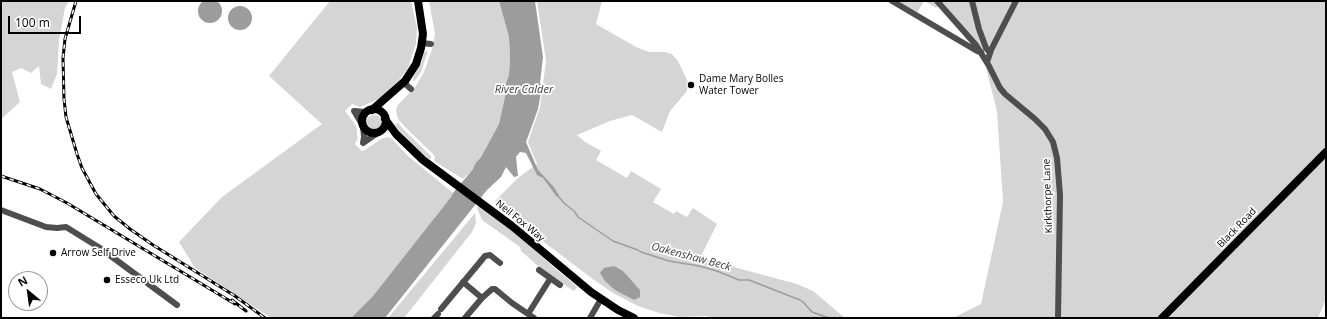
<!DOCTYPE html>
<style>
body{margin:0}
#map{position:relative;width:1327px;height:319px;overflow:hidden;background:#fff;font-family:"Open Sans",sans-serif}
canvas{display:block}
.frame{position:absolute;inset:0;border:2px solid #000;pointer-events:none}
.north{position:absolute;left:8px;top:271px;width:40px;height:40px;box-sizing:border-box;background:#fff;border:1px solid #999;border-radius:50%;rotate:331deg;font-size:11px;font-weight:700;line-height:16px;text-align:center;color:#000}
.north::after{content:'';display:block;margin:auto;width:14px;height:18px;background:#000;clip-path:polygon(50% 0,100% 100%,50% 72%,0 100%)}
.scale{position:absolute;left:8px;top:16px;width:73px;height:18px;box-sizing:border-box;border:2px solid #000;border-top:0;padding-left:5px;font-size:12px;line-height:14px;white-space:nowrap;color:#000;-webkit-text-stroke:3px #fff;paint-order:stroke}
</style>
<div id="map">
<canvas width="1327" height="319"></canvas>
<div class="frame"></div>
<div class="north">N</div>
<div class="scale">100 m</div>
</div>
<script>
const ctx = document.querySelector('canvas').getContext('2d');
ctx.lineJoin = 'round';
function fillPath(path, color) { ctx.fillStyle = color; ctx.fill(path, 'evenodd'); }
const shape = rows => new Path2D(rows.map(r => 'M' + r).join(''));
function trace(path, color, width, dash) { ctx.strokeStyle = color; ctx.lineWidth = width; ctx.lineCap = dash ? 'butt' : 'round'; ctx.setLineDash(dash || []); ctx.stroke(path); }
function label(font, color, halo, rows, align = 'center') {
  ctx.font = font + ' "Open Sans",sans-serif'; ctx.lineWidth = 3.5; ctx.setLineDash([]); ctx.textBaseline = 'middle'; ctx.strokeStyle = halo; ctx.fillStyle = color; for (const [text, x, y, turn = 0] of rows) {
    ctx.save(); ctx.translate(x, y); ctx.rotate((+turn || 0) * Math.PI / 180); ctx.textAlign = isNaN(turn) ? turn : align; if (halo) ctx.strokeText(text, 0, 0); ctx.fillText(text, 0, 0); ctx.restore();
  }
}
const green = shape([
 [1,1,69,1,65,8,59,40,57,74,51,89,41,84,39,66,31,73,21,68,12,72,20,102,1,119],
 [330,1,411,1,417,27,416,44,408,68,399,80,379,99,360,107,352,104,345,111,354,123,357,129,357,137,358,138,355,144,362,151,365,150,381,139,387,137,391,138,408,156,453,193,451,197,373,296,351,318,271,318,195,268,179,242,222,197,322,124,269,76],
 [429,1,499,1,509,37,510,58,509,75,506,83,506,92,499,124,481,157,475,164,473,169,463,179,434,161,435,157,434,155,405,127,398,119,396,111,397,106,416,86,424,72,432,49,435,34],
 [537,1,602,1,596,24,636,47,649,52,665,52,672,54,678,61,688,82,687,91,670,111,662,132,632,115,610,121,577,135,585,142,601,151,596,160,627,178,631,171,661,189,653,202,674,214,676,211,687,217,693,208,717,224,700,258,797,284,813,291,845,318,713,318,706,316,679,317,659,313,638,306,613,293,590,277,540,239,495,201,519,177,537,164,528,142,540,107,546,61],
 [901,1,924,1,917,13,900,4],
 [925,1,1013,1,990,47,984,54,939,5,936,8],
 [1017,1,1326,1,1326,299,1318,318,953,318,981,304,1003,202,997,111,985,64],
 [428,51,421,72,414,82,413,78,422,61,424,52],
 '366 123a8 8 0 1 1 16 0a8 8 0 1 1-16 0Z',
 [398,123,405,131,431,156,431,159,429,159,420,151,400,131,395,125],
 [479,206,497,218,577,287,574,291,546,273,521,251,520,247,482,220,477,208],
 [475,213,476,223,472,232,404,318,388,318]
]);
const water = shape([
 '198 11a12 12 0 1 1 24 0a12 12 0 1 1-24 0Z',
 [499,1,535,1,543,57,540,83,542,87,538,109,526,142,538,170,553,186,559,195,557,197,543,178,537,175,526,153,520,152,516,157,518,176,514,177,506,167,501,177,487,190,385,318,351,318,373,296,451,197,453,193,473,169,475,164,481,157,499,124,506,92,506,83,509,75,510,58,509,37],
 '228 18a12 12 0 1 1 24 0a12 12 0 1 1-24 0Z',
 [614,266,623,271,640,290,640,297,634,300,615,290,605,281,600,273,604,268]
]);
const stream = shape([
 [558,196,564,203,574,211,578,217,613,241,638,250,641,252,669,261,699,266,717,271,739,280,749,280,800,300,803,302,812,312,829,318]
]);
const minor = shape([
 [892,1,977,51,981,52],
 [937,1,976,45,989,66,1000,88,1005,94,1035,119,1045,129,1053,142,1057,158,1060,195,1058,318],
 [972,1,979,29,986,48,990,53],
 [422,43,431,44],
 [987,62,991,50,1016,1],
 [403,82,411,89],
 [366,112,354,111,363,126,364,137,363,143,379,132],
 [1,210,46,227,57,228,66,227,100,248,177,305],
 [539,270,560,285],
 [463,282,482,298],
 [441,309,485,256,490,255,500,263],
 [528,314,550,279],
 [434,318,438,314],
 [465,318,482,298,492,289,495,289,512,303,534,318],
 [590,318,601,299]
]);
const major = shape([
 '362 121a12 12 0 1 1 24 0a12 12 0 1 1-24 0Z',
 [372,110,405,81,416,64,421,48,423,34,418,1],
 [385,119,396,134,423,160,512,226,591,292,618,310,634,318],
 [1162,318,1326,152]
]);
const rail = shape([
 [76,1,65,39,63,58,64,99,66,117,77,154,82,168,96,194,114,216,130,229,153,245,235,296,265,318],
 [1,176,40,189,67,203,235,304],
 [232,300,246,311]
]);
const markers = [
 [691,85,4,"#000"],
 [53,253,4,"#000"],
 [107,280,4,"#000"]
];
const poiNames = [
 ["Dame Mary Bolles",699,79],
 ["Water Tower",699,91],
 ["Arrow Self Drive",61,253],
 ["Esseco Uk Ltd",115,280]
];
const streetNames = [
 ["Kirkthorpe Lane",1048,196,-92],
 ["Neil Fox Way",520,221,39],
 ["Black Road",1237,228,-46]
];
const waterNames = [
 ["River Calder",524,90],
 ["Oakenshaw Beck",691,257,15]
];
fillPath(green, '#d5d5d5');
fillPath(water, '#9c9c9c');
trace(stream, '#9c9c9c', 1.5);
trace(minor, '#4e4e4e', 6);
trace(major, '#000', 8);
trace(rail, '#000', 3);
trace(rail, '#fff', 1.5, [4.5]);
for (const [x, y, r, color] of markers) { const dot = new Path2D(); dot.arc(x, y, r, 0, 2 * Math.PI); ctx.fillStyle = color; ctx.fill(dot); trace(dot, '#fff', 1.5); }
label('10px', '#000', '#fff', poiNames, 'left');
label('10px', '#000', '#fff', streetNames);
label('italic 11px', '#3d3d3d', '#fff', waterNames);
</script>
